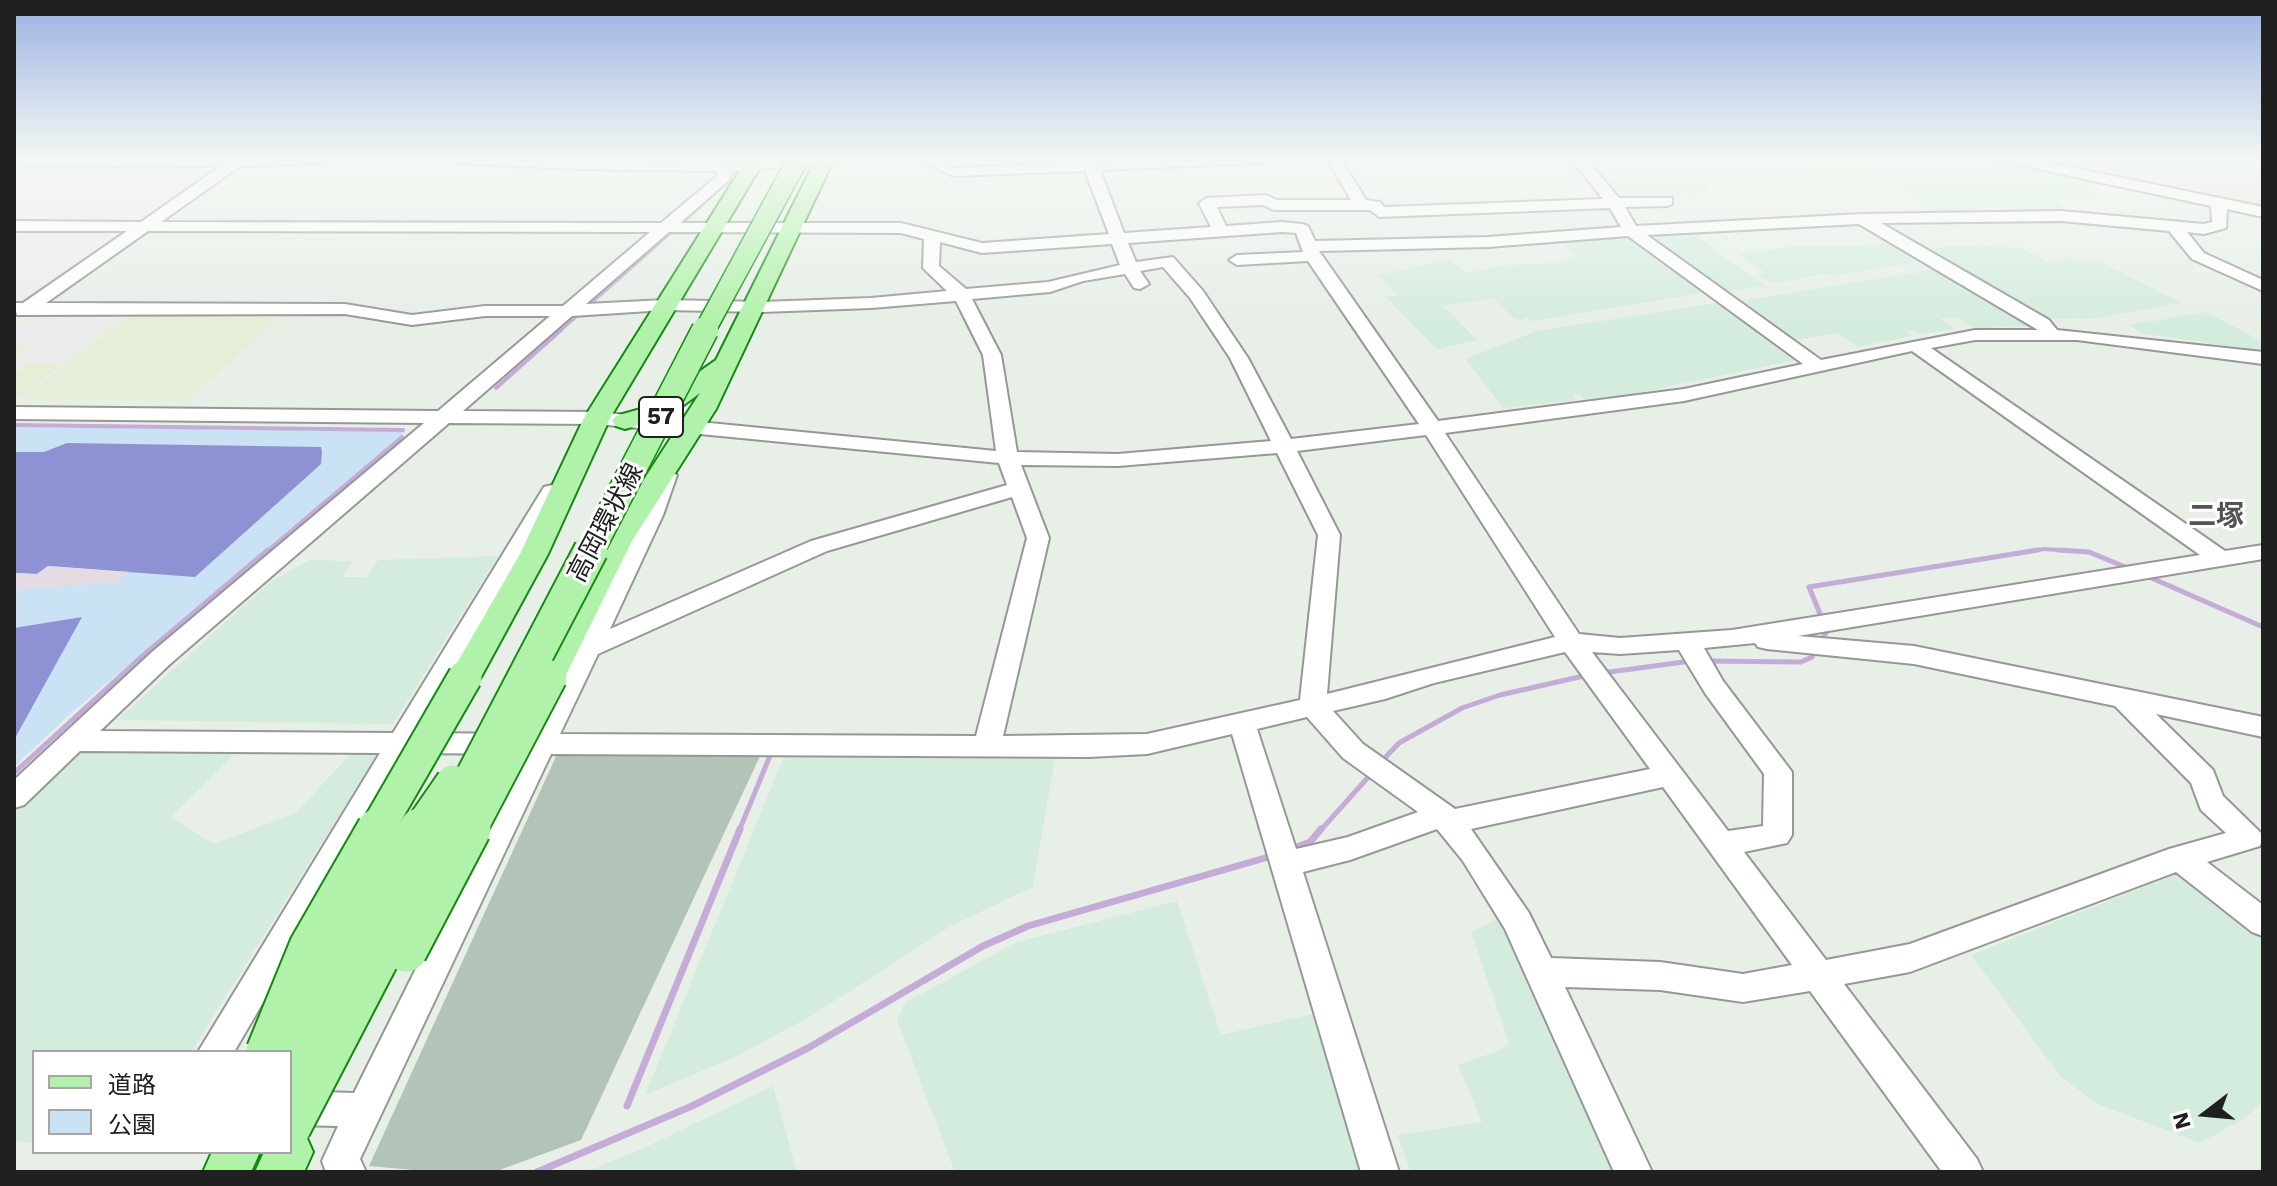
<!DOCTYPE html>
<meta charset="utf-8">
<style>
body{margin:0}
#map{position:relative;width:2277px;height:1186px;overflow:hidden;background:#e7efe7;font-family:"Work Sans","Noto Sans JP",sans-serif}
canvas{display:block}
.frame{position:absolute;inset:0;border:16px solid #202020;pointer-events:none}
.legend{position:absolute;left:32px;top:1050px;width:260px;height:104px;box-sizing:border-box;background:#fff;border:2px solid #a6a6a6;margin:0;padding:10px 14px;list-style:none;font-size:24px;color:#202020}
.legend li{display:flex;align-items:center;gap:16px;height:40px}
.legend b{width:40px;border:2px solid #a6a6a6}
.north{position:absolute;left:2165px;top:1074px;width:80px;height:80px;-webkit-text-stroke:6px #fff;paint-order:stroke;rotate:254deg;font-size:22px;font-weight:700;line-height:32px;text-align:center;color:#202020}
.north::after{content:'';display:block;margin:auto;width:28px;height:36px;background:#202020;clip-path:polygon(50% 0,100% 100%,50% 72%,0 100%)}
</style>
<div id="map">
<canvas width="2277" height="1186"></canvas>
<div class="frame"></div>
<ul class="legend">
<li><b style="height:10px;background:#b0f2a9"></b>道路</li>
<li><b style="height:22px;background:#c9e2f4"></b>公園</li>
</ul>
<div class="north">N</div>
</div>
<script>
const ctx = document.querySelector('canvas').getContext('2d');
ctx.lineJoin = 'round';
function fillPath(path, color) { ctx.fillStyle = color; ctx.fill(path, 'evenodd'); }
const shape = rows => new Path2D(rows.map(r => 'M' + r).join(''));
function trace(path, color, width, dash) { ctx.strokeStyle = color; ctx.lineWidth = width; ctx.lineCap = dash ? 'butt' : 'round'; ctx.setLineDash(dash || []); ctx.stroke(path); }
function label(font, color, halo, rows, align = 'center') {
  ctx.font = font + ' "Work Sans","Noto Sans JP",sans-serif'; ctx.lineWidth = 6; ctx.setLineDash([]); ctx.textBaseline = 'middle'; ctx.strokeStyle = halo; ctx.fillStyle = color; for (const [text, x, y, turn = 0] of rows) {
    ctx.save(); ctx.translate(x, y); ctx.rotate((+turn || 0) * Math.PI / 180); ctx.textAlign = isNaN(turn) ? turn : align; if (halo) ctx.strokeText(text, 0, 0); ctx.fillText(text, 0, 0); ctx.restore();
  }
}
const commercial = shape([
 [46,310,130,311,14,401,14,327],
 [135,312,285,314,186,401,21,399]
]);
const industrial = shape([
 [2023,159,2263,159,2263,209,2063,168]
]);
const construction = shape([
 [558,752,761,754,581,1140,494,1172,436,1172,369,1166]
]);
const farmland = shape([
 [1584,159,1979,159,2091,183,2099,199,2057,198,2056,201,2068,211,2016,211,2007,206,1930,213,1891,176,1880,172,1805,172,1799,175,1808,183,1799,185,1705,185,1713,195,1615,197],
 [1692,230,1722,256,1766,286,1727,291,1718,289,1643,235],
 [1631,235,1708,292,1532,321,1525,317,1523,320,1515,319,1493,298,1443,306,1477,340,1437,349,1386,297,1397,295,1378,275,1442,261,1450,261,1467,273,1507,265,1554,263,1577,258,1559,238],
 [1887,243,1917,262,1831,276,1827,273,1773,284,1757,274,1765,273,1738,254,1805,245,1836,247],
 [1954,246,2021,248,2048,262,2068,259,2101,262,2182,303,2095,318,2041,319,1951,266,1954,264,1930,249],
 [1936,269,2040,326,1975,328,1955,316,1940,319,1955,329,1921,334,1914,330,1906,331,1912,336,1858,347,1836,333,1789,341,1735,302],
 [1716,303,1801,359,1633,394,1584,399,1579,395,1573,396,1577,400,1503,408,1465,359,1537,331],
 [2207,312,2263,342,2263,351,2146,334,2128,325],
 [498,556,393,724,117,720,269,583,309,560,353,561,342,577,367,577,378,560],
 [94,747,242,747,171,817,214,844,296,813,354,750,378,753,191,1052,34,1052,34,1143,14,1141,14,811,69,757],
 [1056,752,1033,887,951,926,811,1016,737,1056,645,1095,785,754],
 [2189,869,2263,927,2263,1101,2245,1118,2200,1143,2098,1104,2061,1077,1971,955],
 [1177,901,1221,1035,1312,1014,1362,1172,955,1172,897,1020,906,1002,1017,942],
 [1504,916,1633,1172,1411,1172,1397,1135,1482,1122,1458,1065,1498,1051,1509,1043,1471,932],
 [773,1086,797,1172,586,1172,644,1148]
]);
const park = shape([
 [14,427,406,431,69,715,14,767]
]);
const pitch = shape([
 [67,443,321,447,322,452,321,464,195,577,48,566,37,574,14,573,14,452,44,452],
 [82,617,14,740,14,628]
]);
const parking = shape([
 [14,165,216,166,135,220,14,220],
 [33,229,123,229,14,303,14,241],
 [46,311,128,311,61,363,29,363,14,374,14,357,30,345,14,344,14,328,23,322,31,322]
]);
const plaza = shape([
 [48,566,130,572,118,582,14,590,14,573,37,574]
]);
const streamFar3 = shape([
 [1986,159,2263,217],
 [835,161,861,159],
 [559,332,715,194]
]);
const streamFar2 = shape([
 [496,388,561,330],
 [14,425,403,430],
 [266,552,402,437],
 [2026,552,2044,549,2088,552]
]);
const streamFar1 = shape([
 [2058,550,2089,552,2130,569],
 [2147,576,2263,627],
 [1705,661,1801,662,1812,657,1827,631,1809,587,2038,550],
 [1602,673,1691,661],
 [1380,763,1399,743,1462,708,1500,695,1588,675],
 [14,773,139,659,268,550],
 [739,831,772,751],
 [1320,831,1371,774]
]);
const stream = shape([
 [1289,850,1310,842,1321,829],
 [627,1106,740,829],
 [537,1172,692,1106,808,1048,983,946,1028,926,1272,856]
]);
const minor = shape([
 [14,159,328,159,321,163,240,166,161,222,661,223,717,176,717,171,578,169,456,163,449,159,750,163,841,159,834,163,732,171,729,180,680,223,901,223,982,243,1109,234,1085,171,953,176,915,159,934,159,955,168,1082,162,1081,159,1095,159,1096,162,1269,159,1262,163,1100,170,1124,233,1211,227,1199,203,1207,198,1266,195,1277,200,1351,200,1327,159,1341,159,1366,200,1380,202,1384,207,1603,199,1571,159,1586,159,1619,198,1672,198,1672,204,1667,206,1625,207,1636,226,1862,214,2061,211,2204,224,2212,222,2211,206,2010,163,2003,159,2030,159,2263,207,2263,217,2227,209,2226,228,2204,234,2187,232,2204,253,2263,280,2263,291,2192,259,2169,231,2061,221,1881,223,2049,320,2057,330,2263,352,2263,364,2077,340,1975,340,1931,348,2225,551,2263,545,2263,559,1798,636,1914,646,2263,717,2263,737,2156,714,2213,770,2223,796,2263,835,2260,846,2207,862,2263,905,2263,936,2252,932,2176,872,1910,972,1844,984,1977,1159,1983,1172,1942,1172,1810,991,1743,1002,1660,990,1565,987,1652,1172,1614,1172,1505,929,1463,861,1437,829,1350,860,1303,872,1399,1172,1361,1172,1232,734,1147,754,1089,757,551,754,360,1159,366,1172,326,1172,322,1161,338,1126,290,1125,290,1091,354,1093,523,754,409,753,234,1052,198,1052,380,753,80,751,24,805,14,808,14,780,152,652,424,423,14,419,14,407,438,411,550,316,485,316,412,325,345,314,17,315,14,303,23,303,127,231,14,231,14,221,141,222,221,166,14,165,14,159],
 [1263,205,1274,210,1370,210,1379,217,1610,208,1621,227,1488,237,1315,241,1308,226,1302,224,1282,222,1226,226,1217,207,1263,205],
 [1859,224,2038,330,1975,330,1821,360,1647,235,1859,224],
 [148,231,650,232,563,306,485,306,412,315,345,304,46,303,148,231],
 [669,232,901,233,924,239,923,268,947,291,871,298,762,302,665,300,586,304,669,232],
 [1282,232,1296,233,1303,252,1237,255,1229,260,1237,265,1308,261,1419,424,1291,439,1248,358,1203,291,1173,257,1136,262,1128,243,1282,232],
 [1628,236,1803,364,1684,389,1438,421,1319,251,1488,247,1628,236],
 [940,242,982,253,1112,244,1120,265,1048,282,966,289,939,266,940,242],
 [1163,267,1190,298,1230,358,1271,441,1118,454,1017,452,1001,355,972,299,1050,292,1083,281,1125,274,1134,288,1140,289,1149,284,1140,271,1163,267],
 [956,301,983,355,996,451,597,412,463,411,572,316,665,310,762,312,871,308,956,301],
 [1912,351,2200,555,1732,630,1620,638,1579,634,1445,433,1684,401,1912,351],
 [449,423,597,424,999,463,1007,485,811,541,610,629,663,515,677,475,666,469,658,470,641,515,532,734,421,733,563,492,552,485,544,487,393,733,100,731,170,664,449,423],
 [1426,435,1555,637,1327,694,1340,535,1297,451,1426,435],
 [1277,453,1318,535,1300,700,1147,734,1003,736,1049,538,1021,465,1118,466,1277,453],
 [1012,497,1027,538,976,736,560,734,598,654,827,551,1012,497],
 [1755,643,1758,647,1767,649,1914,664,2115,706,2191,783,2201,810,2226,833,2169,849,1910,944,1826,960,1744,852,1787,843,1792,835,1792,772,1723,681,1704,648,1755,643],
 [1679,650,1705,693,1764,774,1763,826,1728,831,1592,652,1620,654,1679,650],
 [1565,652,1650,769,1455,809,1363,744,1333,711,1385,699,1434,683,1565,652],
 [1307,717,1343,758,1418,812,1348,837,1296,849,1257,729,1307,717],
 [1663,787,1792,965,1743,974,1660,962,1551,958,1529,913,1471,829,1663,787]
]);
const major = shape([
 [747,159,765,159,610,418,548,554,481,677,476,685,465,688,454,685,449,677,520,554,584,418,747,159],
 [816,159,834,159,716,409,632,541,561,685,550,688,539,685,534,677,604,541,700,393,669,416,625,429,616,426,612,421,616,416,651,406,716,360,816,159],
 [290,1130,306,1136,313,1152,304,1172,255,1172,264,1152,290,1152,290,1130],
 [212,1152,260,1152,251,1172,203,1172,212,1152]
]);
const majorBridgeFar3 = shape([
 [704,332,798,159]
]);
const majorBridgeFar2 = shape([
 [590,552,705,330]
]);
const majorBridgeFar1 = shape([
 [376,831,465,677],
 [419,831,453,782],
 [444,831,591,550],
 [469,831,550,677]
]);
const majorBridge = shape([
 [406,951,470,829],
 [267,1052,310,947,378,829],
 [290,1058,403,854,420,829],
 [290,1127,445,829]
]);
const shields = [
 [661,417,44]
];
const shieldNames = [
 ["57",661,417]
];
const streetNames = [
 ["高岡環状線",606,523,-62]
];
const neighbourhoodNames = [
 ["二塚",2216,517]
];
fillPath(commercial, '#e6eed8');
fillPath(industrial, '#e7e1da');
fillPath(construction, '#b3c3b8');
fillPath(farmland, '#d4ecde');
fillPath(park, '#c9e2f4');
fillPath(pitch, '#8e92d5');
fillPath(parking, '#ececec');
fillPath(plaza, '#e5dbe2');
trace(streamFar3, '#c5acd8', 3);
trace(streamFar2, '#c5acd8', 4);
trace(streamFar1, '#c5acd8', 5);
trace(stream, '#c5acd8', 7);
trace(minor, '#979797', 4);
trace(major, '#108b10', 4);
fillPath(minor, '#fff');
fillPath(major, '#b0f2a9');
trace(majorBridgeFar3, '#108b10', 23, []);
trace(majorBridgeFar2, '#108b10', 29, []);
trace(majorBridgeFar1, '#108b10', 37, []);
trace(majorBridge, '#108b10', 45, []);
trace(majorBridgeFar3, '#b0f2a9', 20);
trace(majorBridgeFar2, '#b0f2a9', 26);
trace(majorBridgeFar1, '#b0f2a9', 33);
trace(majorBridge, '#b0f2a9', 41);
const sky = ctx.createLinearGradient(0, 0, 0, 325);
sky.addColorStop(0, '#9ab1e2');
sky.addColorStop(0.49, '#f4f8f4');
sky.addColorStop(1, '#f4f8f400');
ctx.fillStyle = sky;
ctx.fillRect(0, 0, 2277, 325);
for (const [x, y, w] of shields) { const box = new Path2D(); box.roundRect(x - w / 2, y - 20, w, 40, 6); ctx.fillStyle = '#fff'; ctx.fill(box); trace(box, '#202020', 2); }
label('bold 24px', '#202020', null, shieldNames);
label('26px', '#202020', '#fff', streetNames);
label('bold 28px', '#535353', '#fff', neighbourhoodNames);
</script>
